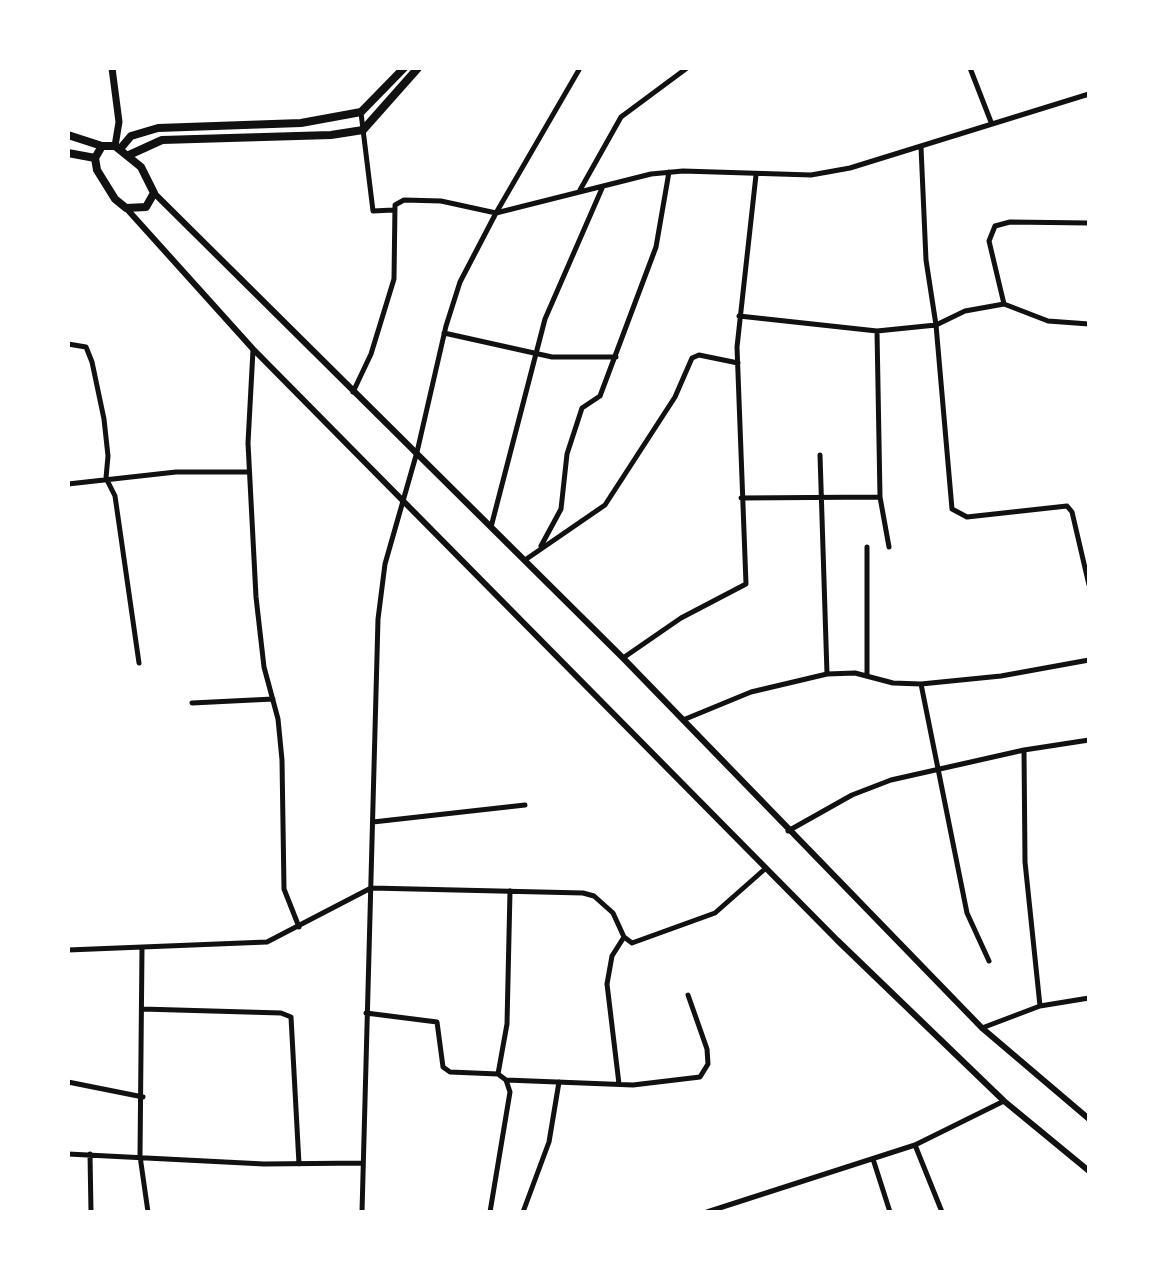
<!DOCTYPE html>
<style>
body{margin:0}
#map{position:relative;width:1157px;height:1280px;overflow:hidden;background:#fff;font-family:Lato,sans-serif}
canvas{display:block}
.frame{position:absolute;inset:0;border:70px solid #fff;pointer-events:none}
</style>
<div id="map">
<canvas width="1157" height="1280"></canvas>
<div class="frame"></div>
</div>
<script>
const ctx = document.querySelector('canvas').getContext('2d');
ctx.lineJoin = 'round';
const shape = rows => new Path2D(rows.map(r => 'M' + r).join(''));
function trace(path, color, width, dash) { ctx.strokeStyle = color; ctx.lineWidth = width; ctx.lineCap = dash ? 'butt' : 'round'; ctx.setLineDash(dash || []); ctx.stroke(path); }
const minor = shape([
 [970,68,991,122],
 [361,113,373,211,393,210],
 [921,147,926,260,936,325,952,509,967,517,1067,506,1072,512,1089,585],
 [580,190,621,117,687,68],
 [1004,304,989,241,995,226,1010,222,1089,223],
 [739,316,877,331,936,325,965,311,1004,304,1048,321,1089,324],
 [877,331,880,497,889,547],
 [444,333,552,357,616,357],
 [68,344,86,347,92,362,104,419,108,456,106,478,115,496,139,663],
 [253,350,248,443,256,597,264,667,278,719,282,760,284,889,299,927],
 [353,392,371,354,394,279,395,205,404,200,441,201,496,213,580,68],
 [68,484,176,472,248,472],
 [741,498,880,497],
 [491,527,545,319,603,186],
 [541,546,561,509,567,454,582,408,600,396,656,247,669,172],
 [867,547,867,676],
 [525,560,605,505,675,397,692,358,699,355,738,363],
 [623,658,681,618,746,584,737,347,756,175],
 [827,674,855,673,893,683,921,684,1001,676,1089,660],
 [921,684,967,913,989,961],
 [192,703,273,699],
 [683,720,751,692,827,674,820,455],
 [1024,750,1025,862,1040,1006],
 [373,822,525,805],
 [788,831,852,795,891,780,1024,750,1089,740],
 [142,948,140,1156,148,1212],
 [68,950,267,942,371,888,583,893,594,896,613,913,624,937,632,943,715,913,766,868],
 [142,1009,281,1013,291,1017,299,1164],
 [366,1013,437,1022,443,1067,450,1072,498,1074,506,1080,510,1092,490,1212],
 [982,1028,1040,1006,1089,998],
 [498,1074,507,1024,510,891],
 [506,1080,633,1085,700,1077,708,1064,707,1049,688,995],
 [68,1082,143,1097],
 [619,1084,607,984,612,956,624,937],
 [915,1145,942,1212],
 [68,1154,264,1164,363,1163],
 [90,1154,91,1212],
 [873,1159,890,1212],
 [362,1212,378,619,385,564,417,452,446,326,460,282,496,213,651,174,683,171,811,175,850,168,1089,94],
 [523,1212,549,1142,559,1082],
 [707,1212,915,1145,1004,1101]
]);
const tertiary = shape([
 [154,193,623,658,982,1028,1089,1119],
 [126,208,253,349,837,940,1004,1101,1089,1171]
]);
const secondary = shape([
 [112,68,119,122,115,146]
]);
const trunk = shape([
 [68,135,102,146],
 [102,146,115,146,141,167,154,193,146,207,126,208,115,199,97,170,95,158,102,146],
 [120,149,131,136,158,128,301,123,361,112,404,68],
 [68,153,95,158],
 [129,155,162,140,331,135,363,130,418,68]
]);
trace(minor, '#111', 5);
trace(tertiary, '#111', 6);
trace(secondary, '#111', 7);
trace(trunk, '#111', 8);
</script>
